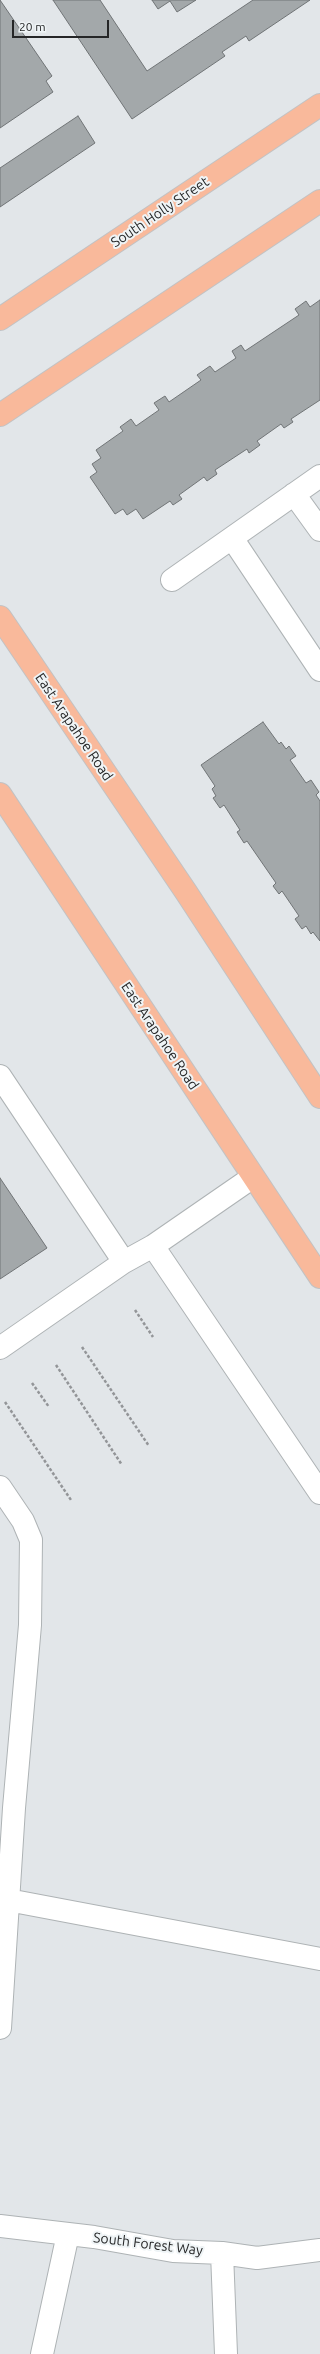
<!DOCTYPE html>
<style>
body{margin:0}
#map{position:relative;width:320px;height:2354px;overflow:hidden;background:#e2e6e9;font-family:Ubuntu,sans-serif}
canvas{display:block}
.scale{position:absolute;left:12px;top:20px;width:97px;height:18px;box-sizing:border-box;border:2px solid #252627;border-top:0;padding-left:5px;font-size:12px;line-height:14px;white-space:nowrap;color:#252627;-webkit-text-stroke:3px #eff4f6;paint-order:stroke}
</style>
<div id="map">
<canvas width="320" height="2354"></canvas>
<div class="scale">20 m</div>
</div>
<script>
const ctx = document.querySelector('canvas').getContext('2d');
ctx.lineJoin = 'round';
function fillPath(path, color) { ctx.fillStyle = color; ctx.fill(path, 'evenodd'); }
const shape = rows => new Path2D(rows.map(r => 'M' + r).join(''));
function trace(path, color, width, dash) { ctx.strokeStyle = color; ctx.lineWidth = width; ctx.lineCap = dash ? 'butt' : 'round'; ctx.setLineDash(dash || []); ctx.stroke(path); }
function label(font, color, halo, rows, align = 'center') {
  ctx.font = font + ' Ubuntu,sans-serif'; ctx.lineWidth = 4; ctx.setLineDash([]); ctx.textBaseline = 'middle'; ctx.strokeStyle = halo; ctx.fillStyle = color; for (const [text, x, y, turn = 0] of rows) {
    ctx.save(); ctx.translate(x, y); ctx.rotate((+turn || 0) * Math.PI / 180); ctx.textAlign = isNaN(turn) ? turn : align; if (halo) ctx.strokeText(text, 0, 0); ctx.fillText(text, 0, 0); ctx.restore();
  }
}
const building = shape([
 [0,0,52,76,46,81,53,92,0,128,0,0],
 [53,0,100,0,147,71,253,0,310,0,249,41,246,36,222,52,225,56,132,119,53,0],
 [152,0,196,0,177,12,170,1,158,9,152,0],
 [78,116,95,143,0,207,0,168,78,116],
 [320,300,320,400,291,419,293,422,284,428,281,424,257,441,260,445,249,453,247,449,215,470,217,474,207,481,204,477,179,495,182,499,173,505,170,501,143,519,136,509,127,515,123,509,115,514,90,477,97,472,92,464,101,458,96,450,123,431,120,427,131,419,136,426,159,410,154,403,165,396,169,402,201,380,197,375,210,366,215,372,236,358,232,351,241,345,245,351,299,315,295,309,306,301,310,307,320,300],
 [263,722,279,744,281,742,286,749,289,746,296,756,290,760,306,783,311,780,319,792,316,795,320,801,320,941,313,932,311,934,306,926,302,929,295,919,299,916,282,891,279,894,273,886,276,883,247,841,244,843,237,832,240,830,224,805,220,808,213,798,216,796,212,789,215,786,201,765,263,722],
 [0,1178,47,1248,0,1279,0,1178]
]);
const path = shape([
 [135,1310,153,1337],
 [82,1347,149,1446],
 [56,1365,122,1465],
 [32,1383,49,1407],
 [5,1402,71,1500]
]);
const minor = shape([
 [294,494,320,530],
 [232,538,320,670],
 [172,580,320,476],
 [0,1076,124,1262],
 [153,1246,320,1493],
 [0,1348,124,1262,153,1246,253,1177],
 [0,1487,23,1521,31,1540,30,1625,14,1808,0,2028],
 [8,1900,320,1959],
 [0,2226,94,2237,173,2251,222,2253,257,2258,320,2250],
 [222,2253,226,2354],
 [42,2354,68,2234]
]);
const major = shape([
 [0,319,320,105],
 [0,415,320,201],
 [0,617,186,892,320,1097],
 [0,794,320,1277]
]);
const streetNames = [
 ["South Holly Street",160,212,-34],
 ["East Arapahoe Road",74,727,56],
 ["East Arapahoe Road",160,1036,56],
 ["South Forest Way",148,2244,7]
];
fillPath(building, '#a3a8aa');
trace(building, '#707476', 1);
trace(minor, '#aeb3b5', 24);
trace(major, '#c2c2c3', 24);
trace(path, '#939598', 2.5, [3, 2]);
trace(minor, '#fff', 22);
trace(major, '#f9b99b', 22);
label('14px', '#252627', '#eff4f6', streetNames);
</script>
